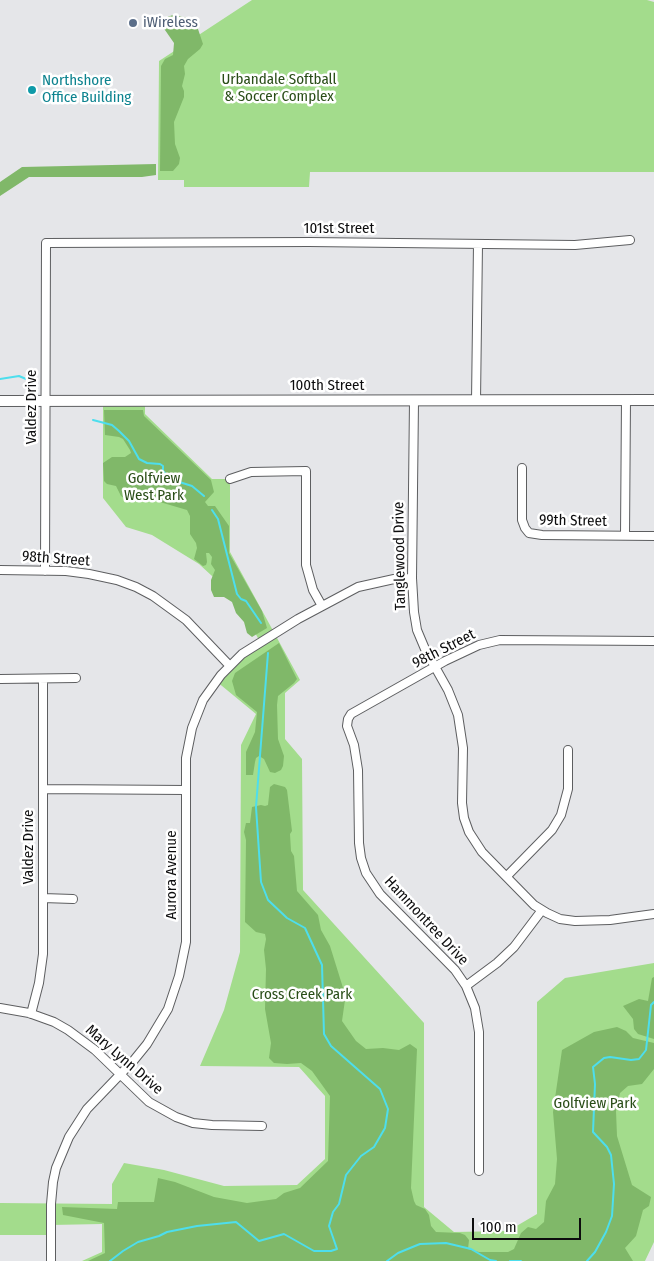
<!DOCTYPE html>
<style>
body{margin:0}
#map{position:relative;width:654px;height:1261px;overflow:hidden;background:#e5e6e9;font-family:"Fira Sans Condensed",sans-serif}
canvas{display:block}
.scale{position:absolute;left:472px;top:1218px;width:109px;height:22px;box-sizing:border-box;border:2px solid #0d0d0e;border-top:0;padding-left:6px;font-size:15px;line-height:18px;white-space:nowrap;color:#0d0d0e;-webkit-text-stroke:4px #fff;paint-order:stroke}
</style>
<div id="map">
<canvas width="654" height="1261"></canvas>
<div class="scale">100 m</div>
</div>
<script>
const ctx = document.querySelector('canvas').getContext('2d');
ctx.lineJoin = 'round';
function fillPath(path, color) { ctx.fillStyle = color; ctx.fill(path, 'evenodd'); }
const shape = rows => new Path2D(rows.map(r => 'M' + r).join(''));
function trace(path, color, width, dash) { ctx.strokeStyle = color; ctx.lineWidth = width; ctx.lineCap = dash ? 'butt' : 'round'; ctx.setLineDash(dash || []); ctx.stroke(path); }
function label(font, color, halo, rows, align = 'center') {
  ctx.font = font + ' "Fira Sans Condensed",sans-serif'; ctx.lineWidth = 5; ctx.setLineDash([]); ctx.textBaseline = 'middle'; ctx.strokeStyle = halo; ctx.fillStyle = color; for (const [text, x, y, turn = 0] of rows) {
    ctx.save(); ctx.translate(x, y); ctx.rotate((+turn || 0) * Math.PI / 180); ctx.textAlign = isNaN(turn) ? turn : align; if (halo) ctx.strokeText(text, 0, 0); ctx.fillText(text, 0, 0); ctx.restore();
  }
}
const green = shape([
 [252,0,647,0,654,2,654,172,310,172,309,187,184,187,184,180,158,180,159,61],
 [103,401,145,401,145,414,212,479,230,479,230,552,300,680,285,693,285,739,302,759,303,890,424,1023,424,1207,454,1232,508,1231,537,1214,537,1002,565,978,654,963,654,1242,645,1261,82,1261,102,1252,102,1224,51,1225,51,1235,0,1235,0,1203,112,1204,112,1184,124,1163,164,1170,224,1186,297,1185,325,1159,325,1096,299,1067,200,1066,224,1010,240,952,241,745,256,714,216,681,260,642,237,599,199,564,152,535,126,527,103,498]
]);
const forest = shape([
 [173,15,188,18,197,26,203,44,200,49,188,59,184,66,185,74,182,86,184,91,184,97,174,122,175,144,180,158,179,164,173,171,160,171,161,66,165,59,173,55,174,43,158,20],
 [156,164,156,175,142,177,29,177,0,196,0,182,22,167],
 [104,410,143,410,144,416,211,480,214,492,205,502,208,506,215,506,229,526,229,553,262,611,267,628,252,637,247,633,244,622,236,613,232,602,224,597,214,597,211,590,211,580,215,570,211,564,212,557,209,553,206,553,207,562,206,565,203,566,194,559,197,548,196,543,190,534,190,516,187,510,153,500,134,500,124,498,121,496,116,486,107,484,104,481,103,463,112,457,125,457,131,453,130,450,123,439,119,437,105,435],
 [279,643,297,679,294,683,278,696,277,705,278,739,284,756,283,766,281,770,275,773,270,772,264,759,259,756,256,758,255,762,253,775,246,775,246,752,255,732,257,712,236,695,232,681,235,673],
 [274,784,285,787,287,790,292,831,290,834,291,851,294,856,297,891,318,915,321,930,330,946,344,991,345,1000,342,1021,356,1041,366,1049,383,1048,399,1050,410,1044,417,1049,411,1188,414,1201,416,1205,425,1209,429,1215,431,1226,436,1232,460,1233,465,1235,469,1240,468,1249,479,1252,508,1252,514,1249,521,1233,528,1227,536,1229,544,1222,546,1201,555,1184,557,1159,553,1112,562,1050,594,1032,617,1027,626,1031,633,1038,654,1043,654,1069,642,1084,628,1086,620,1093,616,1111,617,1136,632,1185,651,1197,649,1206,643,1210,636,1236,625,1248,633,1261,88,1261,105,1253,104,1223,63,1215,62,1207,117,1209,118,1202,154,1202,158,1178,175,1182,214,1197,247,1203,276,1199,284,1193,300,1188,328,1161,330,1096,312,1071,301,1063,287,1064,274,1063,269,1058,271,1043,265,1009,266,969,264,950,266,939,265,934,256,932,245,922,246,840,244,832,246,823,250,823,252,807,261,805,265,806,268,805,270,787],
 [654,977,654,1039,638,1034,634,1029,633,1019,623,1006,639,999,648,1001,652,978]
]);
const stream = shape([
 [0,379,19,376,26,379],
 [93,420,112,425,119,431,129,441,139,459,147,463,160,464,163,466,163,471,170,479,192,486,204,496],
 [212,510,218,519,237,594,241,599,246,601,261,623],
 [110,1261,123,1251,138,1242,159,1236,167,1232,197,1226,236,1222,259,1241,284,1234,314,1251,331,1251,337,1249,329,1226,333,1212,339,1204,346,1175,361,1156,374,1147,385,1128,388,1109,380,1089,331,1046,324,1034,322,965,305,928,287,918,268,900,261,882,256,807,268,653],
 [387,1261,398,1253,415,1246,420,1244,446,1243,471,1249,490,1260,496,1261],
 [510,1261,521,1261],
 [587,1261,595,1252,606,1232,612,1216,614,1184,611,1155,607,1147,593,1132,595,1084,593,1067,604,1058,610,1057,631,1060,639,1059,646,1050,651,1005,654,1002]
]);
const minor = shape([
 [414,401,412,578,414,612,417,630,425,649,448,690,458,715,463,748,462,803,464,818,469,832,482,852,534,905,547,913,560,919,575,921,610,920,654,914],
 [476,401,478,244],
 [522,468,522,520,525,528,529,533,542,535,654,536],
 [230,479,251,472,306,471,306,565,313,590,322,606],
 [625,535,626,400],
 [0,570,66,571,89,574,117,580,136,587,153,596,186,620,229,665],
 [45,571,46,243,309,242,575,245,630,240],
 [0,679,76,678],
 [43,789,186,790],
 [507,876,552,830,561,815,568,789,568,750],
 [43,898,73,899],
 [466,986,497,963,514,947,542,910],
 [0,1008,29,1013,54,1022,68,1030,95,1050,149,1102,176,1117,193,1123,212,1125,262,1126],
 [31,1014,39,983,43,954,43,679],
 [479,1171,479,1032,475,1008,466,986,455,970,380,894,366,873,361,858,359,843,358,770,354,745,347,726,348,719,351,714,445,661,479,645,500,640,654,641],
 [51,1261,51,1204,53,1182,56,1168,69,1137,87,1109,134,1060,147,1044,168,1009,179,976,186,942,186,758,192,728,203,700,221,675,242,654,298,619,358,587,394,579,412,578]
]);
const tertiary = shape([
 [0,401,654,400]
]);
const markers = [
 [133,23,5,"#5c6f8a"],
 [32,90,5,"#0f9aa8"]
];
const serviceNames = [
 ["iWireless",143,23]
];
const parkNames = [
 ["Urbandale Softball",279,80],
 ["& Soccer Complex",279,97],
 ["Golfview",154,479],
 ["West Park",154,496],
 ["Cross Creek Park",302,995],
 ["Golfview Park",595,1104]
];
const cultureNames = [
 ["Northshore",42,81],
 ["Office Building",42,98]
];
const streetNames = [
 ["101st Street",339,229],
 ["100th Street",327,386],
 ["Valdez Drive",32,407,-90],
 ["99th Street",573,521,1],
 ["Tanglewood Drive",400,556,-91],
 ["98th Street",56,559,4],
 ["98th Street",444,649,-27],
 ["Valdez Drive",29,847,-90],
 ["Aurora Avenue",172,875,-90],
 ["Hammontree Drive",426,921,47],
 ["Mary Lynn Drive",124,1060,41]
];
fillPath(green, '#a3dc8c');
fillPath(forest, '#80b869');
trace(stream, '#4ddeed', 2);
trace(minor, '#5d5e60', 10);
trace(tertiary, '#5d5e60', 12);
trace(minor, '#fff', 8);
trace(tertiary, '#fff', 10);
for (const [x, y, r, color] of markers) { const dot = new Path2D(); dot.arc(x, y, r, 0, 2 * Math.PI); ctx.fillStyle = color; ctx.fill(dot); trace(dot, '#fff', 2); }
label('15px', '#4e5e75', '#fff', serviceNames, 'left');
label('15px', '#294d17', '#fff', parkNames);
label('15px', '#0d838f', '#fff', cultureNames, 'left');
label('15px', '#0d0d0e', '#fff', streetNames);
</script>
